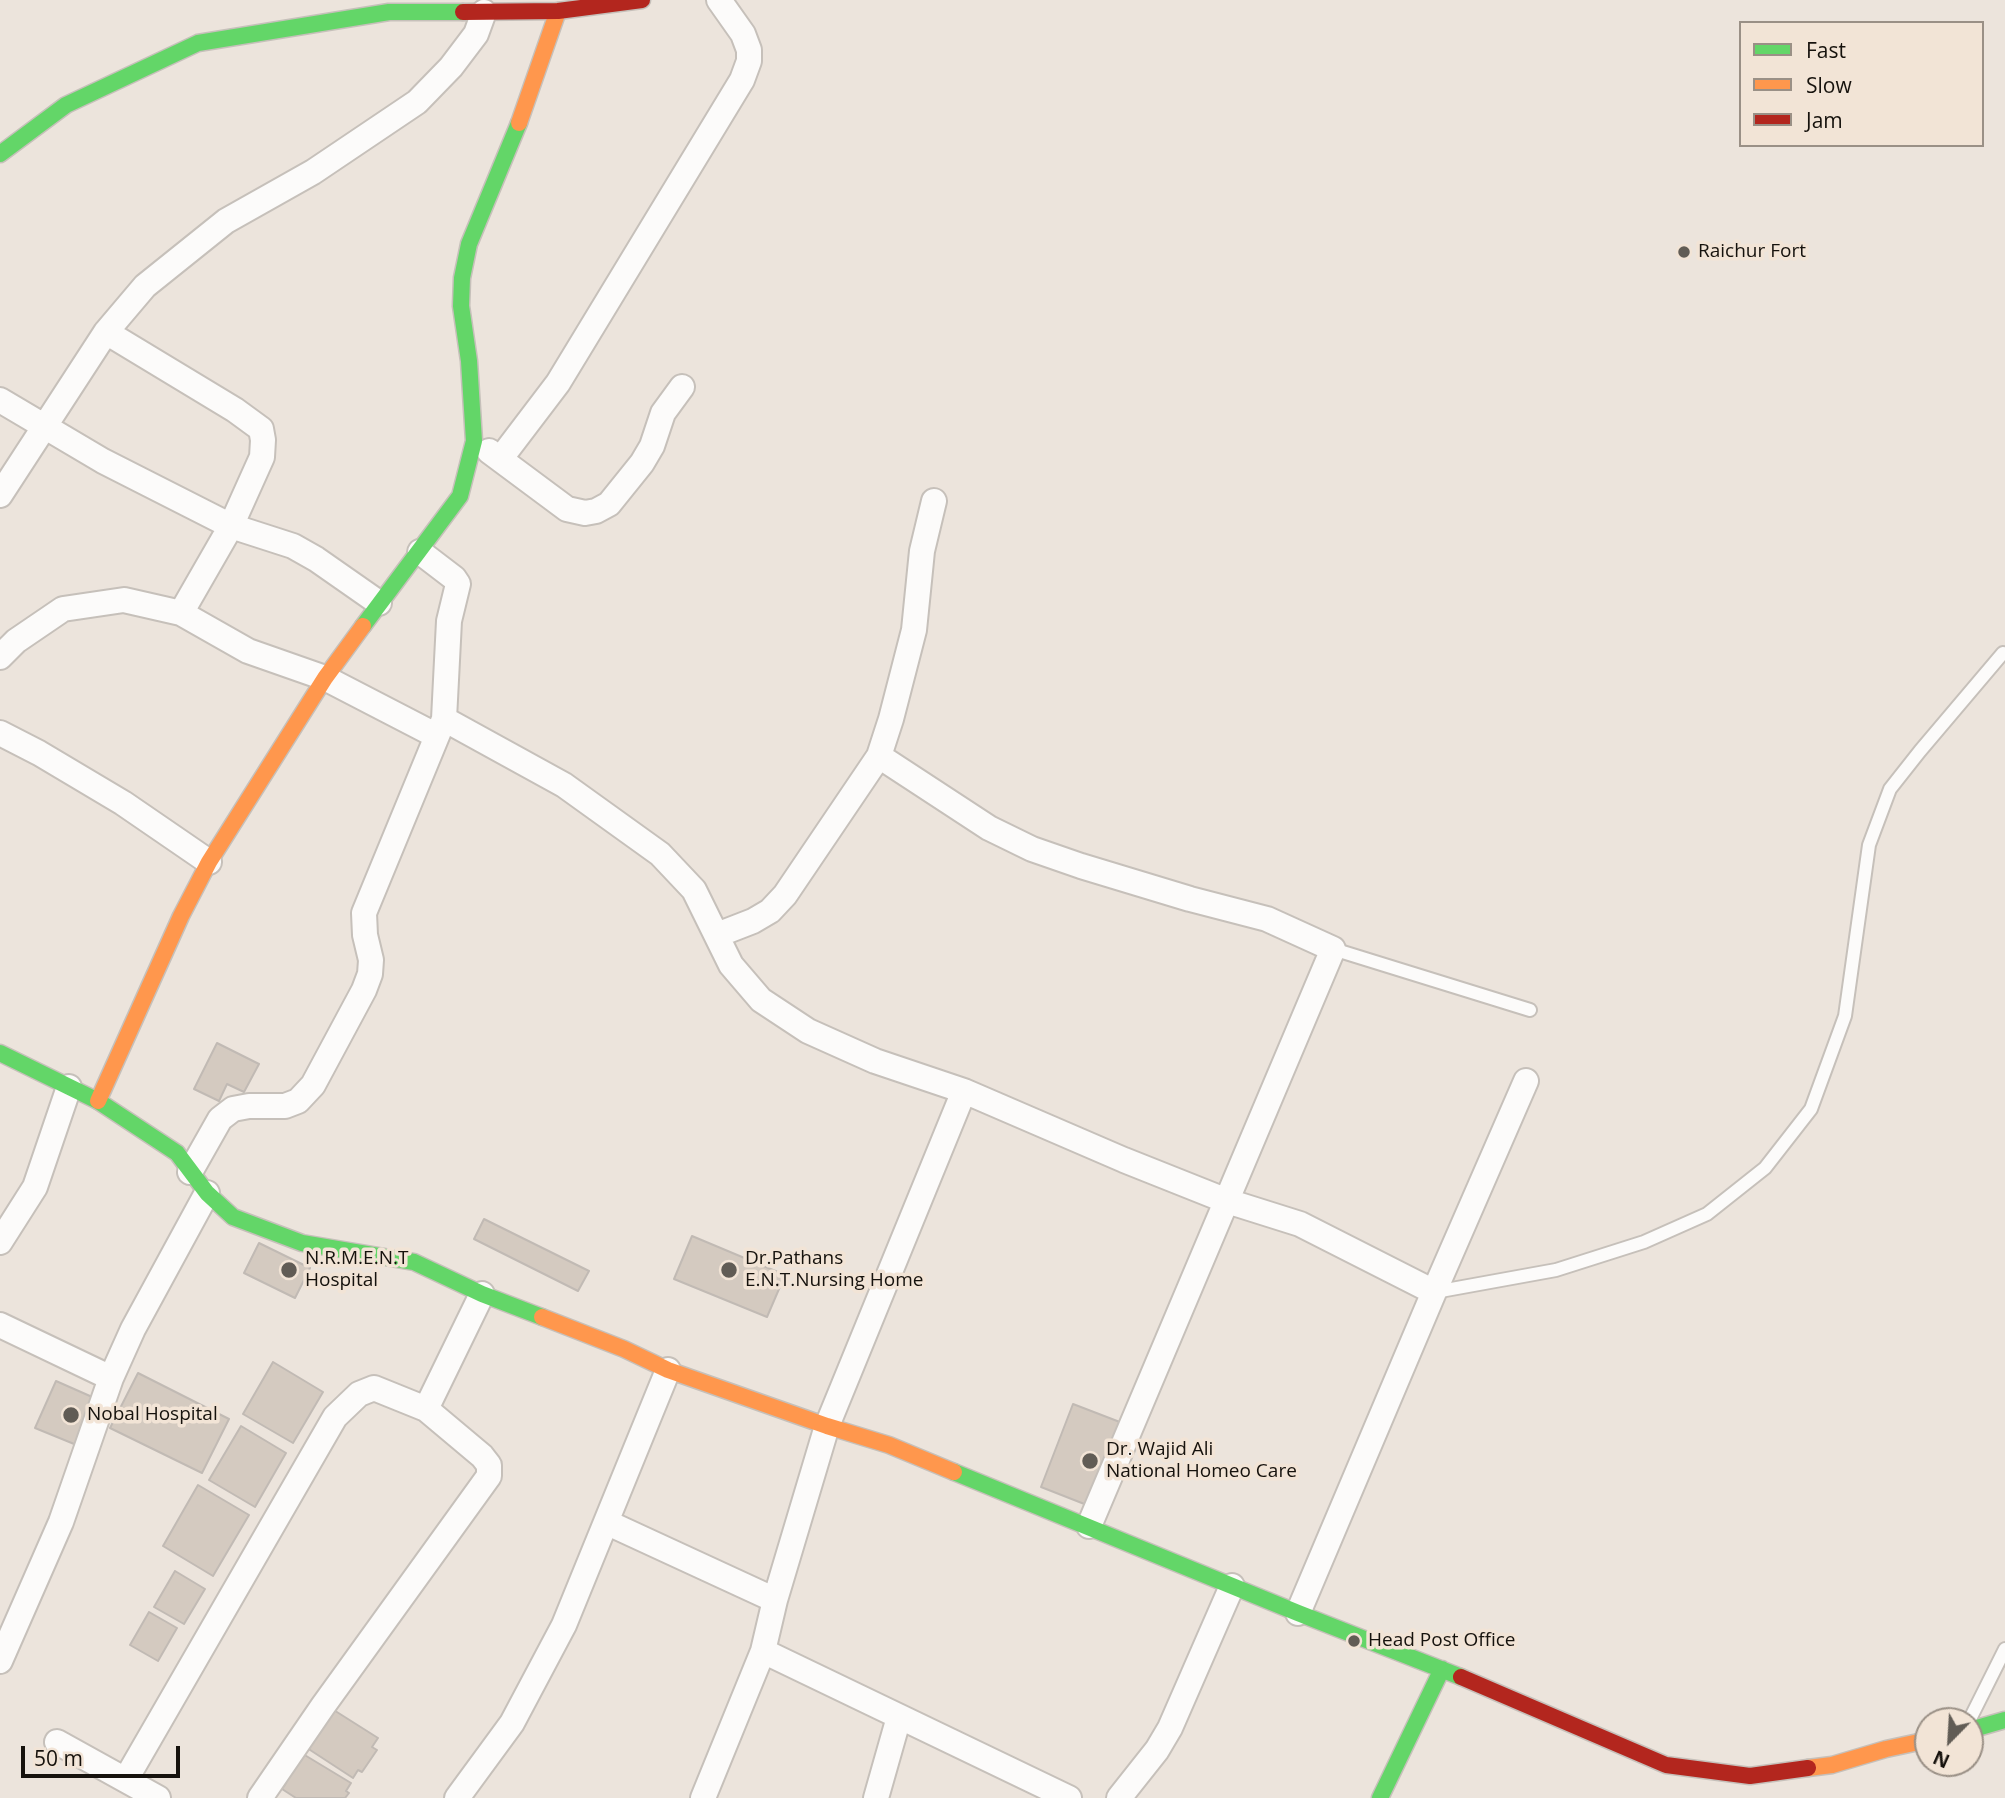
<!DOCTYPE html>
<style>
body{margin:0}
#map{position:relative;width:2005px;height:1798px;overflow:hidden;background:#ece4dc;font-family:"Open Sans",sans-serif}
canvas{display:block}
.legend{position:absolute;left:1739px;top:21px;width:245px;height:126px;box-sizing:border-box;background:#f2e4d6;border:2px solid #9a9086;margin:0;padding:9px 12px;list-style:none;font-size:21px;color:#16120d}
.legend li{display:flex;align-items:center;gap:14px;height:35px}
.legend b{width:35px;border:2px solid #9a9086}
.north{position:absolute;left:1914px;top:1707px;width:70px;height:70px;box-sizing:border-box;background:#f2e4d6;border:2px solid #9a9086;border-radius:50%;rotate:204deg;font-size:19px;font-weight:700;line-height:28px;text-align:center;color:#16120d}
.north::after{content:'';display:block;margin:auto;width:24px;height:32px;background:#615c55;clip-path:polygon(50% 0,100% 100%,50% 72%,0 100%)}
.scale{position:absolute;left:21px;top:1746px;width:159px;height:32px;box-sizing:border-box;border:4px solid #16120d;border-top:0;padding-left:9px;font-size:21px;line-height:24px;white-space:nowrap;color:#16120d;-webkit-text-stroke:5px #f2e4d6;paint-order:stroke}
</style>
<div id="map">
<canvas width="2005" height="1798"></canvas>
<ul class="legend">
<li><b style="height:9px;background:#63d668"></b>Fast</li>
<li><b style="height:9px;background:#ff974d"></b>Slow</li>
<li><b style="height:9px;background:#b3261e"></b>Jam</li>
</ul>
<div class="north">N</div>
<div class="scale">50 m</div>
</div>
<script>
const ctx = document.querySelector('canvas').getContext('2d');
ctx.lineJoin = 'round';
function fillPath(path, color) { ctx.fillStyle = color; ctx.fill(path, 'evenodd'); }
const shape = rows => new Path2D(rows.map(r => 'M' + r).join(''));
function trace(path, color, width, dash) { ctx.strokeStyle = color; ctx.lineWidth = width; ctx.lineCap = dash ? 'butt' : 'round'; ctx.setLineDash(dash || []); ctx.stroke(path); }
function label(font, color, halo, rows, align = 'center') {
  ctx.font = font + ' "Open Sans",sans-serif'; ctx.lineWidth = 7; ctx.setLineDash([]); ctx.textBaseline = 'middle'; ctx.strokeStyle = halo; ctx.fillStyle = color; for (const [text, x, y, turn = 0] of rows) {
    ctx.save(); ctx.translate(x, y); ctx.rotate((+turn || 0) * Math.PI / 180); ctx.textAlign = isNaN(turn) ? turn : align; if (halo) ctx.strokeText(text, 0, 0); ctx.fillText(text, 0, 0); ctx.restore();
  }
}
const building = shape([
 [217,1043,259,1064,244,1092,227,1084,219,1101,194,1089,217,1043],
 [484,1219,589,1271,578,1291,474,1239,484,1219],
 [692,1236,785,1275,767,1317,674,1279,692,1236],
 [259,1243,310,1268,295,1298,244,1273,259,1243],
 [273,1362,323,1392,293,1443,243,1414,273,1362],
 [138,1373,229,1419,202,1473,110,1428,138,1373],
 [56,1381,99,1400,79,1446,35,1428,56,1381],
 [1073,1404,1125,1424,1092,1507,1041,1487,1073,1404],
 [241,1426,286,1453,255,1507,209,1480,241,1426],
 [198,1485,249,1515,213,1576,163,1546,198,1485],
 [175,1571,205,1589,184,1624,154,1607,175,1571],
 [149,1612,177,1628,158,1661,130,1645,149,1612],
 [329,1707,378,1738,372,1747,377,1750,362,1772,358,1770,353,1778,304,1746,329,1707],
 [303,1754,351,1783,346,1791,349,1793,345,1798,296,1798,282,1789,286,1783,282,1780,303,1754]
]);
const lane = shape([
 [1333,949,1530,1010],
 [1435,1292,1556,1270,1644,1242,1707,1214,1765,1168,1811,1109,1845,1016,1869,845,1890,789,1920,751,2003,653],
 [1969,1721,2005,1649]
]);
const street = shape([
 [106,332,235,410,261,429,263,440,262,457,231,526,181,613],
 [0,400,103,461,231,526,293,546,316,559,379,603],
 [489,451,567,509,585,513,596,511,609,504,642,463,652,446,663,413,682,387],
 [501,458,558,383,742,80,749,61,749,50,743,34,719,0],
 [0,495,106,332,145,286,226,221,313,172,417,102,451,67,476,34,484,12],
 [0,657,16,641,63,609,124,600,181,613,248,651,325,678,437,736],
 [444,719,564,785,660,854,694,890,731,965,761,1000,808,1031,875,1061,964,1091,1124,1160,1227,1201,1300,1224,1434,1292],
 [0,733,39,753,123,803,209,862],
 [879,756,989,828,1032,849,1081,866,1190,899,1267,919,1333,949,1089,1526],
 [717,935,753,921,770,911,785,895,879,756,891,719,914,630,922,551,934,501],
 [190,1172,220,1119,233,1109,249,1106,285,1106,298,1101,313,1085,364,990,370,974,371,960,365,935,364,913,444,719,449,621,458,584,454,578,420,552],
 [0,1242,35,1187,69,1087],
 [0,1325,111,1378],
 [606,1522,775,1600],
 [1298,1613,1434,1292,1526,1081],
 [763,1651,1069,1798],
 [0,1661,61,1522,111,1378,133,1329,207,1193],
 [57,1742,158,1798],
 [126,1779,335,1417,359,1394,374,1388,426,1409,482,1294],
 [260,1798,323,1706,489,1476,489,1465,482,1456,426,1409],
 [457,1798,512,1723,564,1625,668,1370],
 [703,1798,763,1651,775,1600,827,1426,964,1091],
 [876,1798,899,1717],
 [1119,1798,1157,1750,1170,1728,1232,1586]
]);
const fast = shape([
 [0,154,66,105,198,43,389,12,463,12],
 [363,626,460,496,474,441,469,361,461,306,462,278,469,244,519,123],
 [0,1053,98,1101,177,1153,207,1193,233,1217,302,1243,414,1262,482,1294,542,1317],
 [954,1472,1298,1613,1461,1677],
 [1970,1730,2005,1720],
 [1380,1798,1442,1669]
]);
const slow = shape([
 [519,123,558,11],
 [98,1101,181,916,209,862,325,678,363,626],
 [542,1317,624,1349,668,1370,827,1426,889,1445,954,1472],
 [1808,1768,1832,1765,1886,1749,1928,1740]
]);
const jam = shape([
 [463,12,558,11,642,0],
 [1461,1677,1666,1765,1750,1776,1808,1768]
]);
const markers = [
 [1684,252,7,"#615c55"],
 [289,1270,9,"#615c55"],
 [729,1270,9,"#615c55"],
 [71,1415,9,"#615c55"],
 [1090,1461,9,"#615c55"],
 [1354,1641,7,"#615c55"]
];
const poiNames = [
 ["Raichur Fort",1698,252],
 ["N.R.M.E.N.T",305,1259],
 ["Hospital",305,1281],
 ["Dr.Pathans",745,1259],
 ["E.N.T.Nursing Home",745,1281],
 ["Nobal Hospital",87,1415],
 ["Dr. Wajid Ali",1106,1450],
 ["National Homeo Care",1106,1472],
 ["Head Post Office",1368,1641]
];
fillPath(building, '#d4cac0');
trace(building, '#c1bab4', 2);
trace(lane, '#c6c0ba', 16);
trace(street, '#c6c0ba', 28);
trace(fast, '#c6c0ba', 19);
trace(slow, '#c6c0ba', 19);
trace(jam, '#c6c0ba', 19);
trace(lane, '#fcfbfa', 12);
trace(street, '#fcfbfa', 24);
trace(fast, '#63d668', 16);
trace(slow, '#ff974d', 16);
trace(jam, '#b3261e', 16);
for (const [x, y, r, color] of markers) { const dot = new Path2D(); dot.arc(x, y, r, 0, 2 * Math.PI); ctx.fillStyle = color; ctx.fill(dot); trace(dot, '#f2e4d6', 2.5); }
label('19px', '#16120d', '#f2e4d6', poiNames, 'left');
</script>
